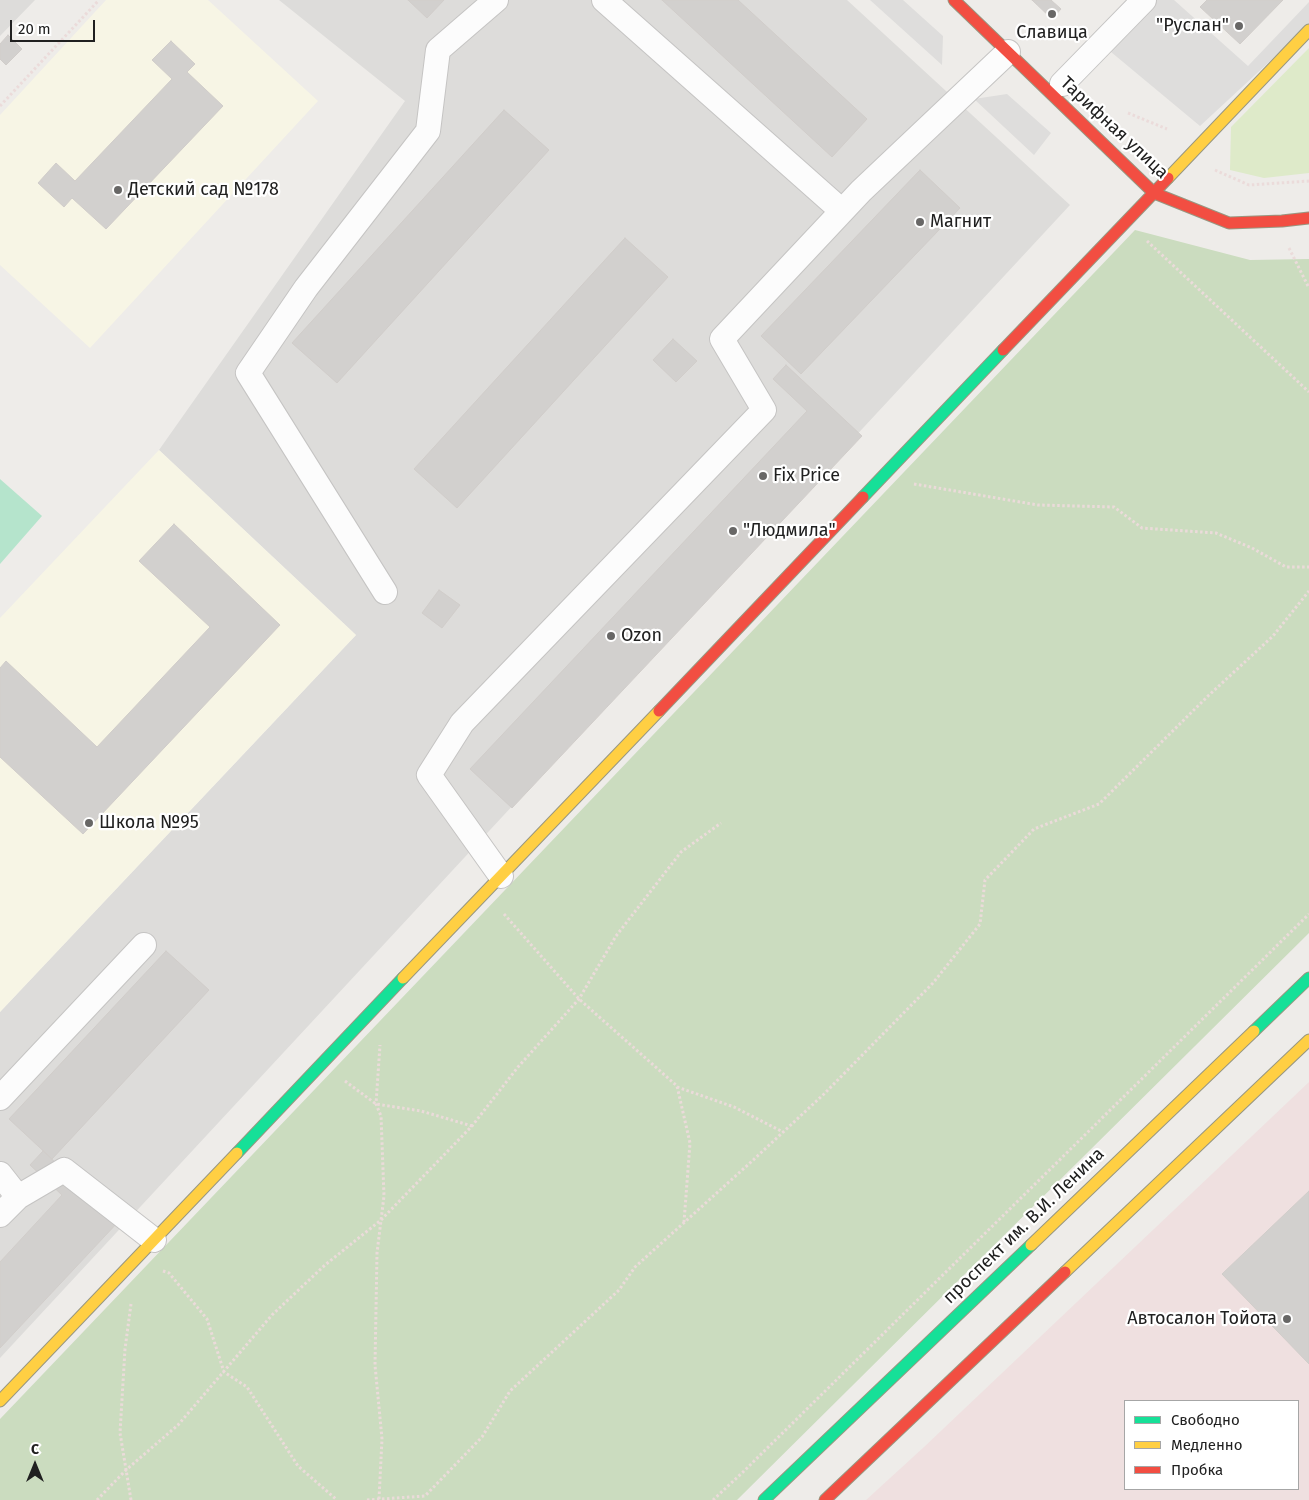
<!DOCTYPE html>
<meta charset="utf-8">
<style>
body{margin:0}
#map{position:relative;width:1309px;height:1500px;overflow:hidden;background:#eeece9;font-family:"Fira Sans",sans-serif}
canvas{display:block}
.legend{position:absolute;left:1124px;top:1400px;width:175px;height:90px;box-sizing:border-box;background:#fff;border:1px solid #a6a6a6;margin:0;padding:6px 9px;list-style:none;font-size:15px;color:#202020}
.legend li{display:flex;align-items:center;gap:10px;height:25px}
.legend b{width:25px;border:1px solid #a6a6a6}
.north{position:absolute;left:10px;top:1440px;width:50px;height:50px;-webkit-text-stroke:4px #fff;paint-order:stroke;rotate:0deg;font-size:14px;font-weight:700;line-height:20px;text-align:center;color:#202020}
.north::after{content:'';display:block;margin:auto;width:18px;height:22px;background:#202020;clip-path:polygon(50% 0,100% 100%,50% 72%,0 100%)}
.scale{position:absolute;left:10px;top:20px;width:85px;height:22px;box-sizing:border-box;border:2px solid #202020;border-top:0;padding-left:6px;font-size:15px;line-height:18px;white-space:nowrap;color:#202020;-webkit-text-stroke:4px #fff;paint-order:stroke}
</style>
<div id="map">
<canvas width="1309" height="1500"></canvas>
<ul class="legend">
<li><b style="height:6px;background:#16e098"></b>Свободно</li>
<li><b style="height:6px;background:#ffcf43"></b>Медленно</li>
<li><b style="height:6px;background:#f24e42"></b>Пробка</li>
</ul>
<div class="north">С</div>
<div class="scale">20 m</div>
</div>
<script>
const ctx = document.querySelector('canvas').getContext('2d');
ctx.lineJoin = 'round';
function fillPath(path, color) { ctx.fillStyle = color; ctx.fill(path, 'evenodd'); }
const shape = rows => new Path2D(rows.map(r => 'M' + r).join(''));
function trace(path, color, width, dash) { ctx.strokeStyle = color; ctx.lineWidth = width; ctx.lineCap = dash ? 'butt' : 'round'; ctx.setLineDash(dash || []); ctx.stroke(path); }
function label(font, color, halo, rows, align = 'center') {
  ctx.font = font + ' "Fira Sans",sans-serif'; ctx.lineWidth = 4.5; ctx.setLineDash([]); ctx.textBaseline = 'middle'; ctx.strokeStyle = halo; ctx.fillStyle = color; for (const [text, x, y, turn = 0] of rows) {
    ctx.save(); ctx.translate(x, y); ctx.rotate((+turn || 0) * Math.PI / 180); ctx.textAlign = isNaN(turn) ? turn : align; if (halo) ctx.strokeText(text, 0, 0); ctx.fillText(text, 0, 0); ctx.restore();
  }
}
const residential = shape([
 [0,0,35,0,0,36],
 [279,0,847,0,1070,205,0,1358,0,1012,356,635,159,450,405,101]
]);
const commercial = shape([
 [1309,1082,1309,1500,866,1500,924,1447],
 [1125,1401,1298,1401,1298,1489,1125,1489]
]);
const education = shape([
 [106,0,208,0,318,101,90,348,0,265,0,115],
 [159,450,356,635,0,1012,0,618]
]);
const grass = shape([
 [1309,48,1309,173,1264,178,1230,170,1231,127]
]);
const forest = shape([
 [1135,230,1250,260,1309,259,1309,933,737,1500,0,1500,0,1419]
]);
const pitch = shape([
 [0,479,42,516,0,564]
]);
const parking = shape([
 [870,0,903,0,943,36,942,65],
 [1151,0,1174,0,1248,66,1309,2,1309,25,1200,126,1105,47],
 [1007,94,1051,133,1034,155,974,99]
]);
const building = shape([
 [408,0,444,0,427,18,408,0],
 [662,0,738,0,867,119,832,157,662,0],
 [1032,0,1051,0,1061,9,1052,19,1032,0],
 [1207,0,1283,0,1240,44,1200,7,1207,0],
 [8,35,22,49,6,65,0,59,0,44,8,35],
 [171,41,195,64,187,72,223,106,106,229,72,198,64,207,38,183,56,163,75,181,172,79,152,60,171,41],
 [504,110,549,150,337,383,292,343,504,110],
 [920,170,960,208,801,374,761,336,920,170],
 [625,238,668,277,457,508,414,469,625,238],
 [673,339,697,361,676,382,653,360,673,339],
 [786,365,862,436,512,808,470,769,807,411,773,379,786,365],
 [174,524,280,625,83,834,0,757,0,668,6,661,97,747,210,627,139,561,174,524],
 [439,590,460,605,442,628,422,613,439,590],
 [166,951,209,990,52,1159,9,1119,166,951],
 [43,1151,119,1221,0,1348,0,1262,62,1195,30,1165,43,1151],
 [1309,1191,1309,1364,1222,1274,1309,1191]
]);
const path = shape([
 [0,106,99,0],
 [1128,113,1167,129],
 [1215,170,1249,185,1309,181],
 [1147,241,1309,392],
 [1289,248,1309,288],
 [914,484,1038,505,1114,507,1142,528,1216,533,1252,548,1286,567,1309,567],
 [504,914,579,999,677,1086,690,1143,684,1222],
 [345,1081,376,1104,421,1111,472,1126],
 [677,1087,734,1107,783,1132],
 [163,1271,169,1273,207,1319,224,1372,247,1387,298,1466,337,1500],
 [379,1499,382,1439,375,1365,377,1253,384,1196,381,1116,376,1104,380,1045],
 [97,1500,126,1470,178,1425,272,1315,325,1265,381,1220,472,1126,518,1067,579,999,616,936,681,852,721,823],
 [131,1500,120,1433,125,1349,131,1304],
 [367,1500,425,1496,482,1437,510,1391,619,1290,635,1267,751,1162,824,1094,933,983,980,924,985,880,1034,829,1099,804,1208,696,1273,636,1309,591],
 [713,1500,743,1472,1309,914]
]);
const street = shape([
 [604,0,842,211],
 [1062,84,1144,0],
 [385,592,248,373,306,288,428,131,438,50,496,0],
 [501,876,429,775,462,723,764,410,722,339,861,191,1008,52],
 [0,1098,144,945],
 [0,1174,18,1197],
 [0,1215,18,1197,64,1170,154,1240]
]);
const fast = shape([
 [863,497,1003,350],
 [1254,1031,1309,978],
 [237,1153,403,978],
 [764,1500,1031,1245]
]);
const slow = shape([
 [1168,178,1309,30],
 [403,978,659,711],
 [1031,1245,1254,1031],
 [1065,1272,1309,1040],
 [0,1401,237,1153]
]);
const jam = shape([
 [954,0,1154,193,1229,223,1282,221,1309,218],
 [1003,350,1168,178],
 [659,711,863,497],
 [825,1500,1065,1272]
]);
const markers = [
 [1052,14,5,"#686766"],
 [1239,26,5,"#686766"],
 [118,190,5,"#686766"],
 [920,222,5,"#686766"],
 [763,476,5,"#686766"],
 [733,531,5,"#686766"],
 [611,636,5,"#686766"],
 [89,823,5,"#686766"],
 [1287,1319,5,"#686766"]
];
const poiNames = [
 ["\"Руслан\"",1229,26,"right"],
 ["Славица",1052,33,"center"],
 ["Детский сад №178",128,190],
 ["Магнит",930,222],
 ["Fix Price",773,476],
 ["\"Людмила\"",743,531],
 ["Ozon",621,636],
 ["Школа №95",99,823],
 ["Автосалон Тойота",1277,1319,"right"]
];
const streetNames = [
 ["Тарифная улица",1114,128,43],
 ["проспект им. В.И. Ленина",1024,1226,-44]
];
fillPath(residential, '#dddcda');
fillPath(commercial, '#efe0e0');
fillPath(education, '#f7f5e5');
fillPath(grass, '#deeac9');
fillPath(forest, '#cbdcbf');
fillPath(pitch, '#b5e4cc');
fillPath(parking, '#dedddc');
fillPath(building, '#d2d0ce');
trace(building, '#d1cdca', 1);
trace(street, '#c5c4c3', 26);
trace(fast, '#989781', 13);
trace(slow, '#989781', 13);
trace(jam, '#989781', 13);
trace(path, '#ebdbda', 3, [2.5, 2.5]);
trace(street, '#fcfcfc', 24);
trace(fast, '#16e098', 11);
trace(slow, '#ffcf43', 11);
trace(jam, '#f24e42', 11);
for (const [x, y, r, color] of markers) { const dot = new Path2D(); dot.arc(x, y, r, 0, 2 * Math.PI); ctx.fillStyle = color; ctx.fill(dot); trace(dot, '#fff', 2); }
label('18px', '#202020', '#fff', poiNames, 'left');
label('18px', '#202020', '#fff', streetNames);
</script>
